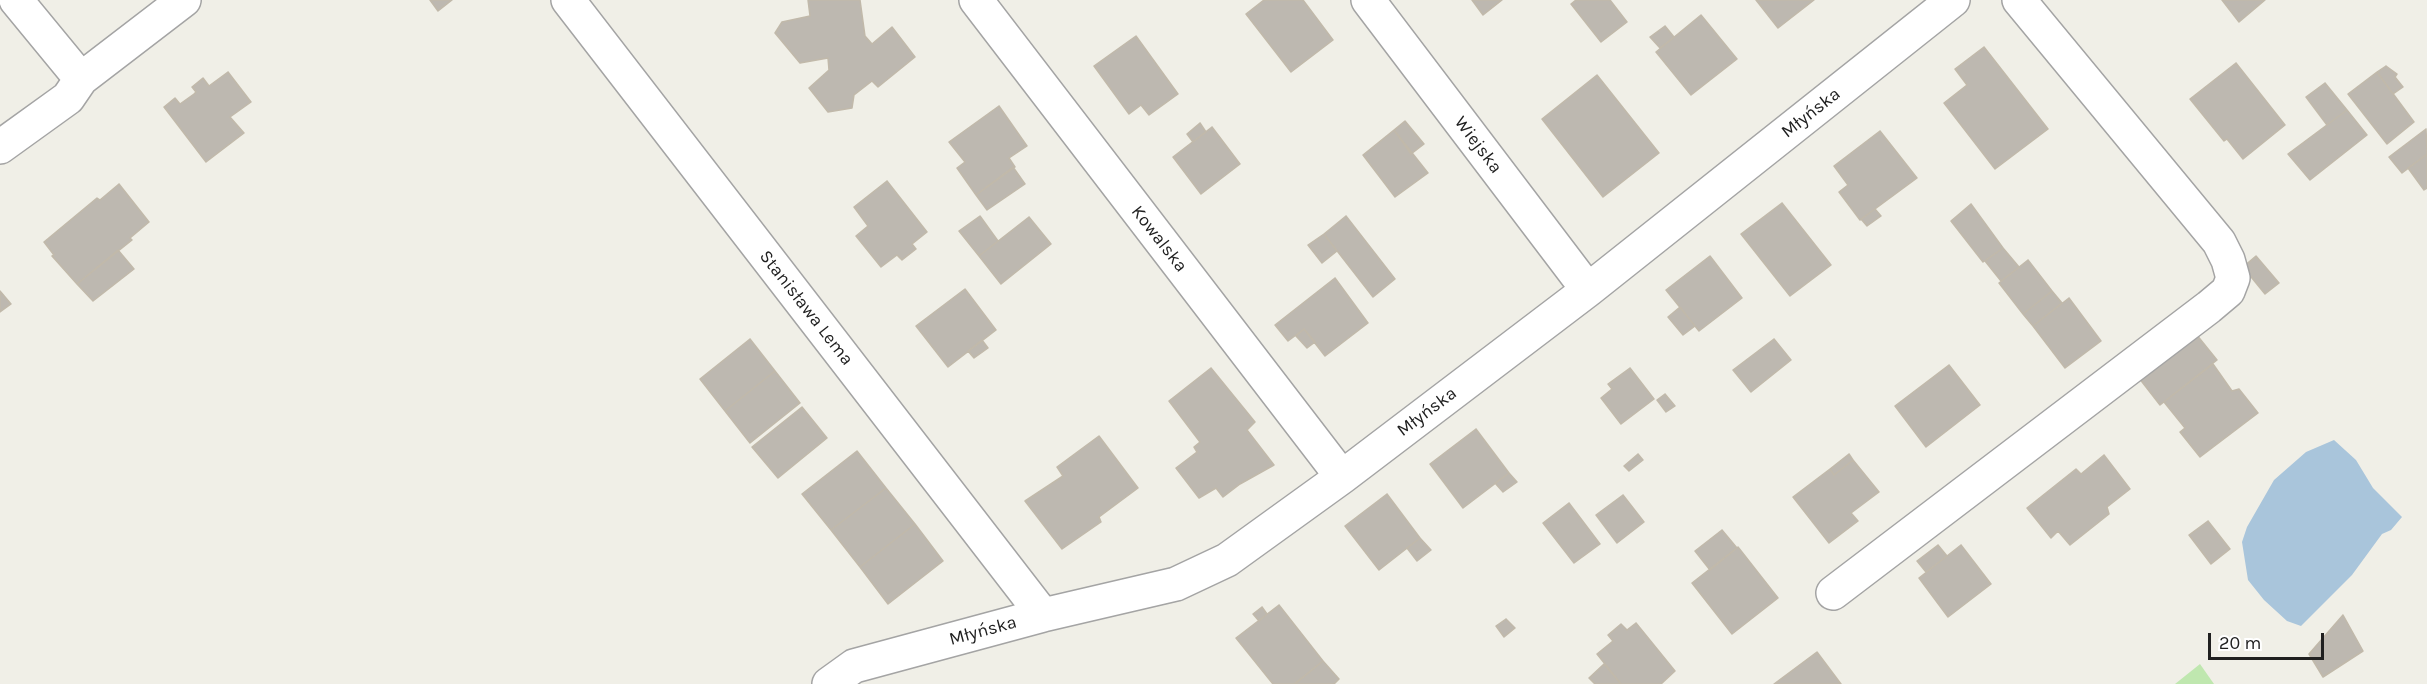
<!DOCTYPE html>
<meta charset="utf-8">
<style>
body{margin:0}
#map{position:relative;width:2427px;height:684px;overflow:hidden;background:#f0efe7;font-family:Karla,sans-serif}
canvas{display:block}
.scale{position:absolute;left:2208px;top:633px;width:116px;height:27px;box-sizing:border-box;border:3px solid #202020;border-top:0;padding-left:8px;font-size:18px;line-height:21px;white-space:nowrap;color:#202020;-webkit-text-stroke:4px #fff;paint-order:stroke}
</style>
<div id="map">
<canvas width="2427" height="684"></canvas>
<div class="scale">20 m</div>
</div>
<script>
const ctx = document.querySelector('canvas').getContext('2d');
ctx.lineJoin = 'round';
function fillPath(path, color) { ctx.fillStyle = color; ctx.fill(path, 'evenodd'); }
const shape = rows => new Path2D(rows.map(r => 'M' + r).join(''));
function trace(path, color, width, dash) { ctx.strokeStyle = color; ctx.lineWidth = width; ctx.lineCap = dash ? 'butt' : 'round'; ctx.setLineDash(dash || []); ctx.stroke(path); }
function label(font, color, halo, rows, align = 'center') {
  ctx.font = font + ' Karla,sans-serif'; ctx.lineWidth = 6; ctx.setLineDash([]); ctx.textBaseline = 'middle'; ctx.strokeStyle = halo; ctx.fillStyle = color; for (const [text, x, y, turn = 0] of rows) {
    ctx.save(); ctx.translate(x, y); ctx.rotate((+turn || 0) * Math.PI / 180); ctx.textAlign = isNaN(turn) ? turn : align; if (halo) ctx.strokeText(text, 0, 0); ctx.fillText(text, 0, 0); ctx.restore();
  }
}
const grass = shape([
 [2200,664,2214,684,2175,684]
]);
const water = shape([
 [2334,440,2356,460,2373,488,2402,517,2391,530,2382,534,2352,575,2301,626,2287,621,2264,600,2248,580,2242,542,2247,527,2274,480,2306,452]
]);
const building = shape([
 [430,0,452,0,438,11,430,0],
 [808,0,860,0,865,36,872,44,892,27,915,57,878,87,872,81,854,95,852,108,828,112,809,88,829,70,828,58,800,63,775,33,782,22,810,16,808,0],
 [1264,0,1303,0,1333,40,1291,72,1246,14,1264,0],
 [1472,0,1502,0,1483,15,1472,0],
 [1576,0,1610,0,1627,22,1601,42,1571,4,1576,0],
 [1756,0,1814,0,1778,28,1756,0],
 [2222,0,2265,0,2239,22,2222,0],
 [1701,15,1737,59,1691,95,1656,52,1701,15],
 [1665,26,1674,37,1660,48,1650,37,1665,26],
 [1136,36,1178,94,1149,115,1141,105,1129,114,1094,66,1136,36],
 [1984,47,2048,129,1995,169,1944,103,1967,85,1955,69,1984,47],
 [2236,63,2285,125,2243,159,2227,139,2224,141,2190,99,2236,63],
 [2386,66,2397,74,2395,77,2403,87,2393,94,2377,72,2386,66],
 [228,72,251,102,230,117,244,133,206,162,164,107,175,98,180,104,194,94,196,92,192,87,203,78,209,86,228,72],
 [2377,72,2414,122,2387,144,2348,94,2377,72],
 [1597,75,1659,153,1603,197,1542,119,1597,75],
 [2325,83,2347,110,2327,125,2306,97,2325,83],
 [999,106,1027,146,1009,158,1015,167,976,195,957,168,965,162,949,142,999,106],
 [2347,110,2367,135,2310,180,2288,154,2347,110],
 [1405,121,1424,144,1411,154,1394,130,1405,121],
 [1200,123,1206,132,1193,142,1187,134,1200,123],
 [1212,127,1240,164,1201,194,1173,157,1212,127],
 [2426,129,2427,154,2402,173,2389,157,2426,129],
 [1394,130,1428,173,1395,197,1363,155,1394,130],
 [1880,131,1917,178,1860,220,1839,192,1848,185,1834,166,1880,131],
 [2427,154,2427,188,2424,190,2408,168,2427,154],
 [1013,167,1025,184,987,210,976,195,1013,167],
 [887,181,927,232,912,244,916,249,902,260,897,255,881,267,856,236,868,226,854,207,887,181],
 [119,184,149,222,130,238,132,240,77,284,52,256,54,255,44,242,97,198,100,200,119,184],
 [1782,203,1831,265,1790,296,1741,234,1782,203],
 [1971,204,2003,248,1983,262,1951,221,1971,204],
 [1875,209,1881,216,1867,226,1861,219,1875,209],
 [980,216,998,241,979,256,959,231,980,216],
 [1346,216,1395,279,1373,297,1324,234,1346,216],
 [1029,217,1051,244,1001,284,979,256,1029,217],
 [1324,234,1337,251,1322,263,1308,245,1324,234],
 [2003,248,2019,267,2001,281,1985,261,2003,248],
 [118,250,134,269,93,301,77,284,118,250],
 [1710,256,1742,298,1699,331,1666,290,1710,256],
 [2256,256,2279,283,2265,294,2243,267,2256,256],
 [2028,260,2052,291,2023,314,1999,283,2028,260],
 [1335,278,1368,323,1325,356,1304,329,1288,341,1275,325,1335,278],
 [965,289,996,330,948,367,916,326,965,289],
 [0,291,11,304,0,312,0,291],
 [2052,291,2062,303,2033,326,2023,314,2052,291],
 [2069,298,2101,341,2065,368,2033,326,2069,298],
 [1680,307,1695,326,1683,335,1668,317,1680,307],
 [1304,329,1315,342,1307,348,1296,336,1304,329],
 [2196,334,2217,360,2160,405,2139,378,2196,334],
 [750,339,775,371,725,411,700,379,750,339],
 [1774,339,1791,360,1751,392,1733,370,1774,339],
 [982,340,988,348,974,358,968,351,982,340],
 [2213,364,2232,391,2239,389,2258,413,2200,457,2180,432,2185,428,2164,402,2213,364],
 [1949,365,1980,405,1926,447,1895,406,1949,365],
 [1211,368,1255,422,1247,430,1274,465,1240,484,1223,497,1216,488,1199,498,1176,468,1197,452,1194,447,1200,442,1169,401,1211,368],
 [1630,368,1654,399,1621,424,1601,398,1612,389,1608,384,1630,368],
 [775,371,800,403,750,443,725,411,775,371],
 [1665,394,1675,406,1666,412,1657,400,1665,394],
 [802,407,827,438,778,478,752,447,802,407],
 [1476,429,1509,473,1463,508,1430,464,1476,429],
 [1099,436,1138,488,1099,517,1101,522,1062,549,1025,501,1063,476,1057,467,1099,436],
 [857,451,886,488,831,530,802,494,857,451],
 [1638,454,1643,460,1629,471,1624,466,1638,454],
 [1849,454,1853,460,1834,475,1830,469,1849,454],
 [2104,455,2130,489,2107,507,2109,514,2070,545,2058,531,2051,538,2027,508,2076,469,2081,474,2104,455],
 [1853,460,1879,492,1851,513,1858,521,1829,543,1793,497,1830,469,1834,475,1853,460],
 [1509,473,1517,482,1503,492,1495,483,1509,473],
 [886,488,915,524,860,567,831,530,886,488],
 [1387,494,1420,538,1379,570,1345,526,1387,494],
 [1623,495,1644,522,1617,543,1596,515,1623,495],
 [1569,503,1600,544,1574,563,1543,523,1569,503],
 [2208,521,2230,549,2211,564,2189,535,2208,521],
 [915,524,943,561,888,604,860,567,915,524],
 [1722,530,1737,548,1710,570,1695,551,1722,530],
 [1420,538,1431,550,1417,561,1407,548,1420,538],
 [1938,545,1947,556,1926,572,1917,561,1938,545],
 [1961,545,1991,584,1948,617,1919,578,1961,545],
 [1738,547,1778,598,1732,634,1692,583,1738,547],
 [1279,605,1323,661,1294,684,1273,684,1236,638,1279,605],
 [1262,607,1267,614,1259,621,1253,614,1262,607],
 [2343,615,2363,651,2323,677,2309,654,2343,615],
 [1506,619,1515,628,1504,637,1496,626,1506,619],
 [1636,623,1675,671,1661,684,1621,684,1597,654,1613,641,1608,635,1621,624,1627,630,1636,623],
 [1817,652,1841,684,1774,684,1817,652],
 [1323,661,1339,679,1334,684,1295,684,1323,661],
 [1604,664,1621,684,1595,684,1589,678,1604,664]
]);
const minor = shape([
 [16,0,81,79],
 [568,0,1043,615],
 [976,0,1342,477],
 [1368,0,1588,290],
 [0,147,68,98,81,79,184,0],
 [1833,593,2209,307,2228,291,2233,278,2228,260,2219,242,2019,0],
 [829,684,854,666,1043,615,1176,584,1227,560,1342,477,1588,290,1953,0]
]);
const streetNames = [
 ["Młyńska",1811,113,-38],
 ["Wiejska",1478,145,53],
 ["Kowalska",1159,239,52],
 ["Stanisława Lema",806,308,52],
 ["Młyńska",1427,412,-37],
 ["Młyńska",983,631,-15]
];
fillPath(grass, '#bfe7af');
fillPath(water, '#a9c5db');
fillPath(building, '#bdb8b0');
trace(building, '#c1b9aa', 1.5);
trace(minor, '#a4a4a4', 36);
trace(minor, '#fff', 33);
label('18px', '#202020', '#fff', streetNames);
</script>
